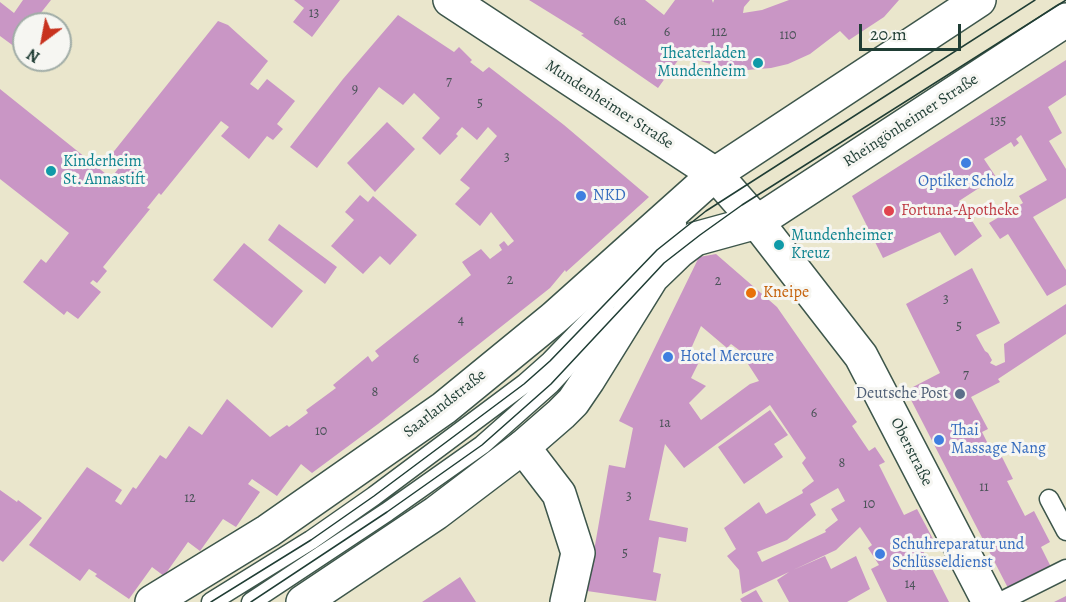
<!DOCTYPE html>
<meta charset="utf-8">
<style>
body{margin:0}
#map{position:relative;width:1066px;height:602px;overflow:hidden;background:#eae6cc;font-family:Alegreya,serif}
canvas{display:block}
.north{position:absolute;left:12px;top:12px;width:60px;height:60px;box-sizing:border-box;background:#f6f6f2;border:2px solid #a0aca6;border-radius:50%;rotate:212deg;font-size:16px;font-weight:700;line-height:24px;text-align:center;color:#1f3d34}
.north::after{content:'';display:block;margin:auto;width:21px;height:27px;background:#c8321e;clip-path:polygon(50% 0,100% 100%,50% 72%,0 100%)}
.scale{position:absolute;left:859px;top:24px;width:102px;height:27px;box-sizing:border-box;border:3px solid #1f3d34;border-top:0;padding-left:8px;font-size:18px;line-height:21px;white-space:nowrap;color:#1f3d34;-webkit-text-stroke:4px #f6f6f2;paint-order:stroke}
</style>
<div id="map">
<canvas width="1066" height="602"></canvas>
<div class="north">N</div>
<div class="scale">20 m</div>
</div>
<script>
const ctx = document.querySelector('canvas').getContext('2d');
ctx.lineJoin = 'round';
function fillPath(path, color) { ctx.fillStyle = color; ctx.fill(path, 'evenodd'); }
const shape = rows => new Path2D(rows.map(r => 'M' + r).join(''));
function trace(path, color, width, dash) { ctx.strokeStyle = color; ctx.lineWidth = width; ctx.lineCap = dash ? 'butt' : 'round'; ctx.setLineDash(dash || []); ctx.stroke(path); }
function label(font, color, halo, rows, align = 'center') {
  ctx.font = font + ' Alegreya,serif'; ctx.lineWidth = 6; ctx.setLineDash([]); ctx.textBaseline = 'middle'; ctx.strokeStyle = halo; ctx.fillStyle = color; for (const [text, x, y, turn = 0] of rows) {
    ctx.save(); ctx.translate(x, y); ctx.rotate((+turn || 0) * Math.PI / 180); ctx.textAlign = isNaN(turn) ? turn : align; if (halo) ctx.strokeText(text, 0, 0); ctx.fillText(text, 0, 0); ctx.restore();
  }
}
const building = shape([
 [23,0,51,0,32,24,24,24,24,35,15,47,0,36,0,2,14,13],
 [294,0,340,0,312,37,293,22,304,8],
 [529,0,645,0,664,15,675,0,712,0,713,3,714,0,750,0,744,7,743,13,762,10,789,0,899,0,884,17,849,40,840,31,810,54,788,64,771,68,747,70,724,68,697,60,684,52,658,88,581,35,584,34],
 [398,15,454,52,459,47,472,60,470,62,483,72,489,67,564,125,649,197,566,272,565,270,550,288,378,424,312,473,301,464,277,496,252,479,248,484,260,492,236,527,223,519,200,551,188,542,164,576,152,567,129,599,95,576,97,574,89,569,80,581,29,545,87,467,122,490,115,501,121,505,133,487,136,489,160,455,166,459,189,426,202,435,227,399,270,437,287,425,289,427,308,413,306,410,336,388,333,385,368,356,372,362,379,356,375,351,471,275,462,262,481,249,490,259,502,250,499,245,504,241,508,246,514,241,491,212,480,226,455,204,470,188,460,180,497,136,488,127,477,140,462,127,456,134,458,136,440,155,422,138,440,118,414,93,403,105,379,87,317,168,290,147,343,79],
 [218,21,228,25,268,61,250,84,258,90,267,79,295,101,277,124,283,129,273,140,267,136,249,159,221,136,229,127,221,121,161,195,159,193,147,208,150,209,103,267,107,271,97,283,93,280,90,283,101,292,78,319,67,311,64,315,23,282,41,259,46,263,69,233,0,179,0,89,111,178,122,164,111,155],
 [1066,60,1066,95,1048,107,1062,133,1049,141,1066,169,1066,198,1033,217,1066,270,1066,285,1047,296,1008,234,1000,239,989,223,1023,203,1019,196,1047,180,1021,135,1016,139,1019,143,1014,147,1011,142,984,159,996,177,959,201,982,236,955,256,940,232,883,258,852,196],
 [387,122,415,149,375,192,347,163],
 [360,195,368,202,373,196,417,235,390,265,380,256,363,274,331,246,354,220,345,212],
 [279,224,337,267,325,284,268,240],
 [244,243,303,291,272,328,213,280],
 [716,254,777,307,857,422,852,426,869,451,875,447,885,462,879,465,904,515,917,509,933,539,920,545,949,602,887,602,871,569,879,565,868,548,872,545,860,527,836,550,793,570,825,556,831,569,856,556,870,589,847,602,789,602,777,580,789,572,742,594,739,570,727,556,736,549,724,528,759,502,766,514,803,493,802,490,814,481,802,463,806,458,770,405,684,468,665,444,649,520,688,528,686,542,659,537,653,572,661,574,656,601,587,591,609,465,625,468,633,428,619,421,699,257],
 [701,326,727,348,731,344,739,350,759,381,750,384,701,420,689,403,706,386,691,378,702,356,690,351],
 [838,488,845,501,831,509,838,520,825,530,826,532,762,562,757,552,787,540,816,515,810,504],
 [972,268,1000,323,976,335,985,351,988,353,992,360,990,363,996,366,1005,362,1004,344,1066,304,1066,334,998,379,1000,382,971,397,988,429,982,432,990,448,996,445,1013,479,1007,481,1025,516,1034,511,1050,542,1041,547,1051,567,1008,588,909,396,913,387,940,373,906,304],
 [770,410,788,435,774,444,783,457,744,484,718,447],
 [0,490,17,502,18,500,42,518,3,562,0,560],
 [460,577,476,602,422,602],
 [756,590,763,602,742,602,740,599],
 [1066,596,1066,602,1054,602]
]);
const lane = shape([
 [1049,499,1066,531],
 [211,602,311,540,374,496,524,384,550,361,657,250,677,224],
 [251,602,387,512,482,445,551,384,613,317],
 [1000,602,1066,569]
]);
const street = shape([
 [450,0,715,174,757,222,861,356,989,602],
 [523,447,559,494,578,553,567,602]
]);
const secondary = shape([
 [152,602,268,531,444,408,554,318,715,174,979,0],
 [303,602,436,513,523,447,561,414,573,402,588,380,652,277,679,251,695,239,757,222,1066,20]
]);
const tram = shape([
 [211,602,311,540,374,496,524,384,550,361,657,250,706,211,1035,0],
 [251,602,387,512,482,445,551,384,664,263,700,235,742,205,1066,0]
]);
const markers = [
 [758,63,6,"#0f9aa8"],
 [966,163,6,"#3f7fe0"],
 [51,171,6,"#0f9aa8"],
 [581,196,6,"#3f7fe0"],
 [889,211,6,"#e0444e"],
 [779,245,6,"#0f9aa8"],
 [751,293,6,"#e8710a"],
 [668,357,6,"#3f7fe0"],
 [960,394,6,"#5c6f8a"],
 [939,440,6,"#3f7fe0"],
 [880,554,6,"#3f7fe0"]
];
const numberNames = [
 ["13",314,14],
 ["6a",620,22],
 ["6",667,33],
 ["112",719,33],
 ["110",788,36],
 ["7",449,83],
 ["9",355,90],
 ["5",480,104],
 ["135",998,122],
 ["3",507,158],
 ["2",510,281],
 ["2",718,282],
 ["3",946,300],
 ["4",461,321],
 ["5",959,327],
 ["6",416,360],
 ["7",966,376],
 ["8",375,393],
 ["6",814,414],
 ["1a",665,424],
 ["10",321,432],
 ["8",842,464],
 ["11",984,488],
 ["3",629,497],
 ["12",190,499],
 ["10",869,505],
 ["5",625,554],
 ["14",910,585]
];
const cultureNames = [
 ["Theaterladen",746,54,"right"],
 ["Mundenheim",746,72,"right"],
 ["Kinderheim",63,162],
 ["St. Annastift",63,180],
 ["Mundenheimer",791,236],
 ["Kreuz",791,254]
];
const streetNames = [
 ["Mundenheimer Straße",609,105,33],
 ["Rheingönheimer Straße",911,121,-33],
 ["Saarlandstraße",445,404,-38],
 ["Oberstraße",911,452,63]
];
const shopNames = [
 ["Optiker Scholz",966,182,"center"],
 ["NKD",593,196],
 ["Hotel Mercure",680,357],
 ["Thai",951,431],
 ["Massage Nang",951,449],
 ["Schuhreparatur und",892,545],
 ["Schlüsseldienst",892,563]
];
const healthNames = [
 ["Fortuna-Apotheke",901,211]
];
const foodNames = [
 ["Kneipe",763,293]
];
const serviceNames = [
 ["Deutsche Post",948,394]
];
fillPath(building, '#c996c5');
trace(lane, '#3d564b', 21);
trace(street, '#3d564b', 36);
trace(secondary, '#3d564b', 36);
trace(lane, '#fff', 18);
trace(street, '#fff', 33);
trace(secondary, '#fff', 33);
trace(tram, '#1f3d34', 1.5);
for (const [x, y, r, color] of markers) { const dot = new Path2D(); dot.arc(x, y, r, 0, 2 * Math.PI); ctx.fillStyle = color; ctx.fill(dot); trace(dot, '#f6f6f2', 2); }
label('14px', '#4a5358', null, numberNames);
label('16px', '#0d838f', '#f6f6f2', cultureNames, 'left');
label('16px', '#1f3d34', '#f6f6f2', streetNames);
label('16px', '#366cbe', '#f6f6f2', shopNames, 'left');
label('16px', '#be3a42', '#f6f6f2', healthNames, 'left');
label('16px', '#c56008', '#f6f6f2', foodNames, 'left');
label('16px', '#4e5e75', '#f6f6f2', serviceNames, 'right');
</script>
